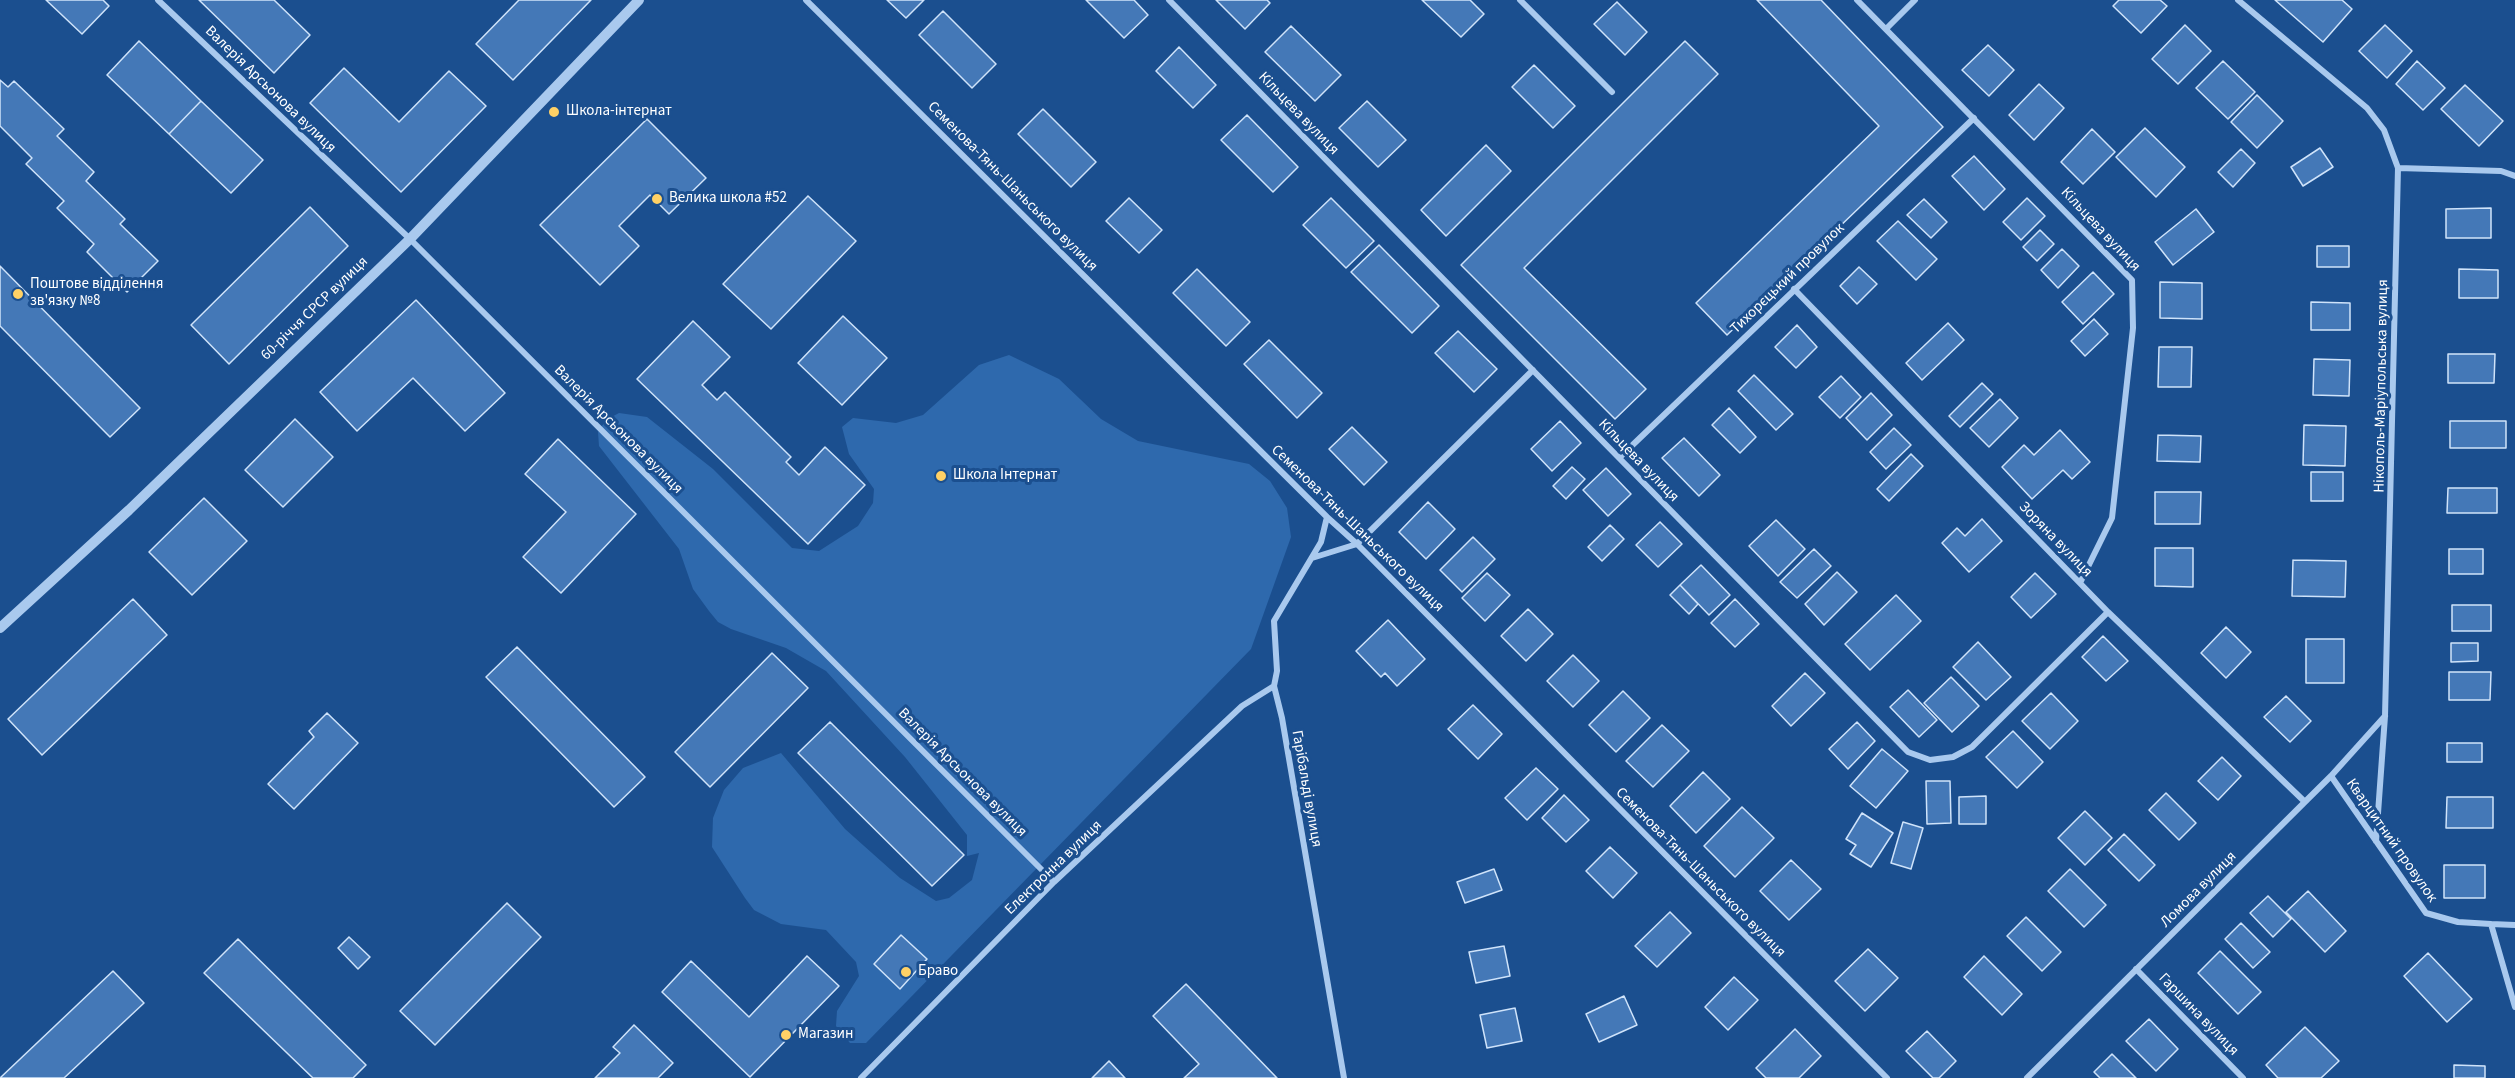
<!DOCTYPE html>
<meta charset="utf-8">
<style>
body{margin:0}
canvas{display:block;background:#1b4f8f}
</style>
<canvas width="2515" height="1078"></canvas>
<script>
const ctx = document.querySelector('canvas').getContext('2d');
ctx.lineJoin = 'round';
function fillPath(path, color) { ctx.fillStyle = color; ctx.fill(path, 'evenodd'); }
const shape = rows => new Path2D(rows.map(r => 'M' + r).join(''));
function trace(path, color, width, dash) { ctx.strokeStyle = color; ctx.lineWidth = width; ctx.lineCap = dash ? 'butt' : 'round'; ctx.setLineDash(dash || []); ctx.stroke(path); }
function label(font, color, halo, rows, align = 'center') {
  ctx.font = font + ' "Source Sans 3",sans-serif'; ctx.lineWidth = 6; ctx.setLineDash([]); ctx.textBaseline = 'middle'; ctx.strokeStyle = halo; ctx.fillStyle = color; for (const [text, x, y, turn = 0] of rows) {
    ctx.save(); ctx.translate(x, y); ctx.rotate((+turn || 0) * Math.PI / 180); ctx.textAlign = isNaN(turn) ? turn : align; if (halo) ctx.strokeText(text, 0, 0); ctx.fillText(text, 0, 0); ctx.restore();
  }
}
const green = shape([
 [1009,355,1059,379,1101,419,1138,441,1249,464,1270,481,1287,508,1291,537,1251,649,866,1043,850,1043,836,1026,837,1011,859,976,856,962,826,930,781,924,754,910,745,898,712,847,713,818,724,790,743,768,781,753,845,829,900,878,936,901,949,898,972,880,979,853,967,856,967,835,905,757,826,671,786,648,731,629,718,622,709,611,693,589,679,549,599,446,598,432,606,420,619,413,647,417,713,469,792,548,819,551,858,526,873,503,874,489,849,454,842,427,853,418,896,423,923,415,979,365]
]);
const building = shape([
 [46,0,103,0,109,6,82,34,46,0],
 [199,0,274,0,310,35,274,73,199,0],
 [519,0,591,0,513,80,476,44,519,0],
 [887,0,924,0,906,18,887,0],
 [1086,0,1134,0,1148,15,1124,38,1086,0],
 [1216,0,1267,0,1270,3,1245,29,1216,0],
 [1422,0,1470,0,1484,14,1461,37,1422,0],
 [1757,0,1821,0,1943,127,1727,335,1696,303,1879,126,1757,0],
 [2119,0,2160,0,2167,6,2141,33,2113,6,2119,0],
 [2275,0,2342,0,2352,9,2323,42,2275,0],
 [1617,2,1647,32,1625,55,1594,24,1617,2],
 [943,11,996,64,972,88,919,35,943,11],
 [2185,25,2211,51,2178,84,2152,59,2185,25],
 [2385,25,2412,51,2387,78,2359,51,2385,25],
 [1291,26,1341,75,1315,101,1265,52,1291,26],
 [139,41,201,101,169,134,107,75,139,41],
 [1685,41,1718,74,1524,268,1646,389,1615,419,1461,265,1685,41],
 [1988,45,2014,70,1989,96,1962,70,1988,45],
 [1179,47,1216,85,1193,108,1156,71,1179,47],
 [2223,61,2255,92,2228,119,2196,88,2223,61],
 [2417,61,2445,88,2423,110,2396,84,2417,61],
 [1534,65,1575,106,1553,128,1512,87,1534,65],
 [344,68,399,122,449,71,486,106,401,192,310,103,344,68],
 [0,80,8,87,14,81,64,129,57,136,94,172,86,181,125,219,120,224,158,261,127,292,87,252,94,244,57,208,64,201,26,164,32,158,0,126,0,80],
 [2039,84,2064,108,2034,140,2009,115,2039,84],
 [2465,85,2503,121,2479,146,2441,109,2465,85],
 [2257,95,2283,121,2257,148,2231,122,2257,95],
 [201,101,263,160,231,193,169,134,201,101],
 [1367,101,1406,140,1378,167,1339,128,1367,101],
 [1043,109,1096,162,1071,187,1018,134,1043,109],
 [1247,115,1298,167,1273,192,1221,140,1247,115],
 [647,119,706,178,669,214,650,195,619,226,639,246,600,285,540,225,647,119],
 [2145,128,2185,167,2156,197,2116,157,2145,128],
 [2092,129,2115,152,2083,184,2061,162,2092,129],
 [1486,145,1511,171,1446,236,1421,210,1486,145],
 [2320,148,2333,167,2303,186,2291,167,2320,148],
 [2241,149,2255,163,2233,187,2218,172,2241,149],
 [1974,156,2005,189,1984,210,1952,176,1974,156],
 [808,196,856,241,771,329,723,284,808,196],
 [1129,198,1162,230,1139,253,1106,221,1129,198],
 [1331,198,1374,241,1346,268,1303,225,1331,198],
 [2027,198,2045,216,2021,240,2003,222,2027,198],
 [1924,199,1947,222,1931,238,1907,215,1924,199],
 [310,207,348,246,229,364,191,325,310,207],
 [2491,208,2491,238,2446,238,2446,209,2491,208],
 [2196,209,2214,232,2173,265,2155,242,2196,209],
 [1898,221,1937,259,1916,280,1877,241,1898,221],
 [2040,230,2054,244,2037,261,2023,247,2040,230],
 [1379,245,1439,306,1412,333,1351,272,1379,245],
 [2317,246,2349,246,2349,267,2317,267,2317,246],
 [2062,249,2079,266,2058,288,2041,270,2062,249],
 [0,266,140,408,110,437,0,326,0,266],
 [1859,267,1877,284,1857,304,1840,286,1859,267],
 [1197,269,1250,322,1226,346,1173,293,1197,269],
 [2459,269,2498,270,2498,298,2459,298,2459,269],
 [2093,272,2114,294,2083,324,2062,302,2093,272],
 [2160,282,2202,283,2202,319,2160,318,2160,282],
 [416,300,505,393,465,431,413,378,357,431,320,392,416,300],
 [2311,302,2350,303,2350,330,2311,330,2311,302],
 [843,316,887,358,842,405,798,363,843,316],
 [2094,319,2108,334,2085,356,2071,341,2094,319],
 [693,321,730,357,702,385,717,400,725,392,791,457,786,462,799,475,825,447,865,485,808,544,637,379,693,321],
 [1948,323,1964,340,1922,380,1906,363,1948,323],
 [1797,325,1817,347,1796,368,1775,347,1797,325],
 [1458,331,1497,369,1474,392,1435,353,1458,331],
 [1269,340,1322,393,1297,418,1244,364,1269,340],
 [2159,347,2192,347,2191,387,2158,387,2159,347],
 [2448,354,2495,354,2494,383,2448,383,2448,354],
 [2314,359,2350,360,2349,396,2313,395,2314,359],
 [1754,375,1793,414,1776,430,1738,391,1754,375],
 [1841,376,1861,397,1840,418,1819,397,1841,376],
 [1982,383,1993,394,1960,427,1949,416,1982,383],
 [1871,393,1892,415,1867,440,1846,418,1871,393],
 [2000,399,2018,418,1989,447,1970,428,2000,399],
 [1729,408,1756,437,1740,453,1712,425,1729,408],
 [295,419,333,457,283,507,245,470,295,419],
 [1560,421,1581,443,1552,471,1531,449,1560,421],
 [2450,421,2506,421,2506,448,2450,448,2450,421],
 [2304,425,2346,426,2345,466,2303,465,2304,425],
 [1352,427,1387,462,1364,485,1329,449,1352,427],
 [1894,428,1911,445,1886,469,1870,452,1894,428],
 [2060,430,2090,462,2072,479,2063,470,2032,499,2002,467,2024,445,2034,455,2060,430],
 [2158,435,2201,436,2200,462,2157,461,2158,435],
 [1684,438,1720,475,1699,496,1662,458,1684,438],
 [558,439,636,514,561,593,523,557,566,512,525,474,558,439],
 [1911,454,1923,466,1889,501,1877,489,1911,454],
 [1572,467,1585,479,1566,499,1553,486,1572,467],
 [1606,468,1631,494,1608,516,1583,490,1606,468],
 [2311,472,2343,472,2343,501,2311,501,2311,472],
 [2448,488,2497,488,2497,513,2447,513,2448,488],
 [2155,492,2201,492,2200,524,2155,524,2155,492],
 [204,498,247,541,192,595,149,552,204,498],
 [1428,502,1455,529,1426,559,1399,532,1428,502],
 [1982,519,2002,541,1969,572,1942,543,1957,528,1965,536,1982,519],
 [1776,520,1805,549,1778,576,1749,546,1776,520],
 [1660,522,1682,544,1658,567,1636,545,1660,522],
 [1610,525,1624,539,1602,561,1588,547,1610,525],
 [1473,537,1495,559,1462,592,1440,570,1473,537],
 [2155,548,2193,548,2193,587,2155,586,2155,548],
 [1814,549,1831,566,1797,598,1780,582,1814,549],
 [2449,549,2483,549,2483,574,2449,574,2449,549],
 [2293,560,2346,561,2345,597,2292,596,2293,560],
 [1701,565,1730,595,1709,615,1680,585,1701,565],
 [1837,572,1857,592,1824,625,1805,604,1837,572],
 [1487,573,1510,595,1485,621,1462,598,1487,573],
 [2035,573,2056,594,2031,618,2011,597,2035,573],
 [1680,585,1698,604,1689,614,1670,595,1680,585],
 [1896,595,1921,621,1870,670,1845,644,1896,595],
 [133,599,167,635,42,755,8,719,133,599],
 [1735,599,1759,624,1735,647,1711,623,1735,599],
 [2452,605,2491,605,2491,631,2452,631,2452,605],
 [1528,609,1553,634,1526,661,1501,636,1528,609],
 [1388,620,1425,659,1397,686,1385,673,1381,677,1356,651,1388,620],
 [2226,627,2251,652,2226,678,2201,653,2226,627],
 [2103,636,2128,661,2106,681,2082,657,2103,636],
 [2306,639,2344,639,2344,683,2306,683,2306,639],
 [1978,642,2011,677,1986,700,1953,667,1978,642],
 [2451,643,2478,643,2478,661,2451,662,2451,643],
 [517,647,645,777,614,807,486,677,517,647],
 [772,653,808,688,710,787,675,752,772,653],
 [1573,655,1599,681,1573,707,1547,681,1573,655],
 [2449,672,2491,672,2490,700,2449,700,2449,672],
 [1805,673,1825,693,1791,726,1772,706,1805,673],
 [1951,677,1979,706,1952,732,1924,703,1951,677],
 [1908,690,1937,720,1919,737,1890,707,1908,690],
 [1623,691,1650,718,1616,752,1589,725,1623,691],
 [2051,693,2078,721,2050,749,2022,721,2051,693],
 [2286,696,2311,721,2290,742,2264,717,2286,696],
 [1473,705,1502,734,1478,759,1448,729,1473,705],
 [327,713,358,743,294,809,268,784,314,737,309,731,327,713],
 [830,722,964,855,932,886,798,753,830,722],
 [1857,722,1875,741,1848,769,1829,749,1857,722],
 [1662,725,1689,751,1653,787,1626,761,1662,725],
 [2013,731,2043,762,2017,788,1986,757,2013,731],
 [2447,743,2482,743,2482,762,2447,762,2447,743],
 [1882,749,1908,771,1876,808,1850,786,1882,749],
 [2222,757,2241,776,2218,800,2198,781,2222,757],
 [1536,768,1558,789,1527,820,1505,798,1536,768],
 [1703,772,1730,799,1696,833,1670,806,1703,772],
 [1926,781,1950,781,1951,823,1927,824,1926,781],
 [2166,793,2196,823,2179,840,2149,810,2166,793],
 [1564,795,1589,820,1566,842,1542,818,1564,795],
 [1986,796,1986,824,1959,824,1959,797,1986,796],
 [2447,797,2493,797,2493,828,2446,828,2447,797],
 [1742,807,1774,838,1735,877,1704,846,1742,807],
 [2085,811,2112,838,2085,865,2058,838,2085,811],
 [1862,813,1893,833,1871,867,1850,854,1856,845,1846,839,1862,813],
 [1903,822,1923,828,1911,869,1891,863,1903,822],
 [2124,834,2155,865,2139,881,2108,850,2124,834],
 [1610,847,1637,873,1613,898,1586,871,1610,847],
 [1791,860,1821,889,1789,920,1760,891,1791,860],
 [2444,865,2485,865,2485,898,2444,898,2444,865],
 [1494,869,1502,890,1465,903,1457,882,1494,869],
 [2070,869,2106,905,2084,927,2048,891,2070,869],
 [2308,891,2346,931,2325,952,2286,912,2308,891],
 [2268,896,2291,919,2273,937,2250,913,2268,896],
 [507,903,541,937,435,1045,400,1011,507,903],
 [1670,912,1691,933,1657,967,1635,946,1670,912],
 [2026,917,2061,952,2042,971,2007,936,2026,917],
 [2241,923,2270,952,2253,968,2225,939,2241,923],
 [901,935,927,959,900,989,874,964,901,935],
 [349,937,370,957,358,969,338,948,349,937],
 [238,939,366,1065,353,1078,313,1078,204,973,238,939],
 [1504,946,1510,976,1476,983,1469,952,1504,946],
 [1868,949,1898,978,1865,1011,1835,981,1868,949],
 [2220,951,2261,992,2238,1014,2198,973,2220,951],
 [2428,953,2472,999,2447,1022,2404,976,2428,953],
 [807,956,839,986,750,1077,662,992,691,961,749,1017,807,956],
 [1984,956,2022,994,2002,1015,1964,977,1984,956],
 [113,971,144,1003,64,1078,0,1078,113,971],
 [1734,977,1758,1000,1728,1030,1705,1007,1734,977],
 [1186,984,1277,1078,1184,1078,1199,1064,1153,1016,1186,984],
 [1624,996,1637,1025,1599,1042,1586,1014,1624,996],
 [1515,1008,1522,1041,1487,1048,1480,1015,1515,1008],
 [2149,1019,2178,1049,2156,1071,2126,1041,2149,1019],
 [634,1025,673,1063,658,1078,595,1078,620,1053,613,1047,634,1025],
 [2305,1027,2339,1061,2321,1078,2278,1078,2266,1065,2305,1027],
 [1795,1029,1821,1056,1799,1078,1766,1078,1756,1068,1795,1029],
 [1927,1031,1956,1061,1939,1078,1933,1078,1906,1051,1927,1031],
 [2112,1054,2136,1078,2100,1078,2094,1072,2112,1054],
 [1109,1061,1125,1078,1092,1078,1109,1061],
 [2454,1065,2485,1066,2485,1078,2454,1078,2454,1065]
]);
const minor = shape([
 [158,0,410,239,1054,882],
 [806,0,1327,517,1357,544,1887,1078],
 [1169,0,1908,752,1930,760,1953,757,1972,747,2108,612],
 [1520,0,1612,92],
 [1857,0,2132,280,2133,328,2112,518,2080,583],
 [2238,0,2367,108,2384,130,2398,168,2385,716,2376,841],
 [1886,29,1915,0],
 [2398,168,2501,171,2515,176],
 [1794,289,2108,612,2305,802],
 [1619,458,1974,118],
 [1327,517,1321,542,1274,621,1277,671,1274,686,1282,718,1344,1078],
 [1312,558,1357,544,1533,370],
 [2331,776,2426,913,2458,922,2491,924,2515,1007],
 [2491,924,2515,925],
 [2136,969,2243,1078],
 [861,1078,1054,882,1242,706,1274,686],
 [2027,1078,2331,776,2385,716]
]);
const tertiary = shape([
 [0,628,129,510,410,239,639,0]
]);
const markers = [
 [554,112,6,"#ffd166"],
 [657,199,6,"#ffd166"],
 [18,294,6,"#ffd166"],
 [941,476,6,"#ffd166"],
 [906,972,6,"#ffd166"],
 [786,1035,6,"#ffd166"]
];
const streetNames = [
 ["Валерія Арсьонова вулиця",270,90,44],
 ["Кільцева вулиця",1298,114,46],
 ["Семенова-Тянь-Шаньського вулиця",1012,187,45],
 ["Кільцева вулиця",2100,230,47],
 ["Тихорєцький провулок",1788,279,-44],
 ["60-річчя СРСР вулиця",315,309,-44],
 ["Нікополь-Маріупольська вулиця",2382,386,-89],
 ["Валерія Арсьонова вулиця",618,430,45],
 ["Кільцева вулиця",1638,461,46],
 ["Семенова-Тянь-Шаньського вулиця",1357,529,44],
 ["Зоряна вулиця",2055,540,46],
 ["Валерія Арсьонова вулиця",962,773,45],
 ["Гарібальді вулиця",1306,789,80],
 ["Кварцитний провулок",2391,841,55],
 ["Електронна вулиця",1054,868,-44],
 ["Семенова-Тянь-Шаньського вулиця",1700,873,45],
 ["Ломова вулиця",2199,890,-45],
 ["Гаршина вулиця",2198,1015,46]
];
const poiNames = [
 ["Школа-інтернат",566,112],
 ["Велика школа #52",669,199],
 ["Поштове відділення",30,285],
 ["зв'язку №8",30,302],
 ["Школа Інтернат",953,476],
 ["Браво",918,972],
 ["Магазин",798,1035]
];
fillPath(green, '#2e69ad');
fillPath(building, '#4478b7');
trace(building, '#cfe3fa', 1.5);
trace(minor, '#a9c9ee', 6);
trace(tertiary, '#a9c9ee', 10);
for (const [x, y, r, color] of markers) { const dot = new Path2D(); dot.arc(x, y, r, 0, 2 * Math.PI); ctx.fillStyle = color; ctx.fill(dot); trace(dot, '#1b4f8f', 2); }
label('15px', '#fff', '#1b4f8f', streetNames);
label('15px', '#fff', '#1b4f8f', poiNames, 'left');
</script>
